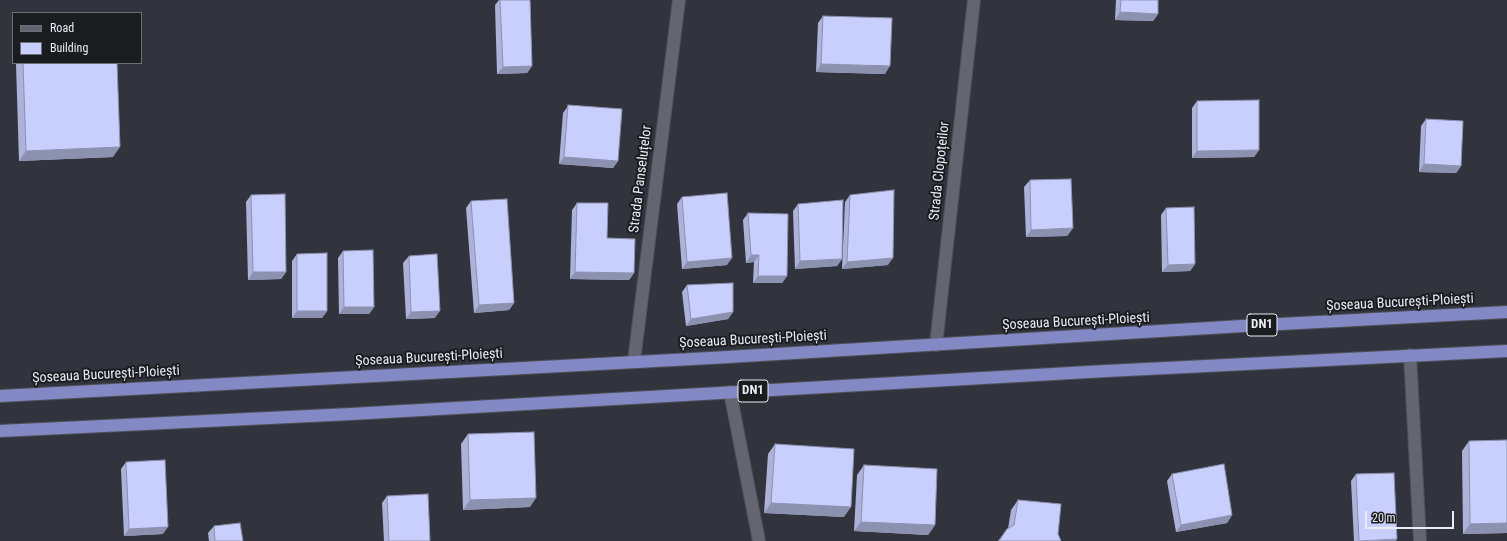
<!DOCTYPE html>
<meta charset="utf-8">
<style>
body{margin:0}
#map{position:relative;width:1507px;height:541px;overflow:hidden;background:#32343d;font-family:"Roboto Condensed",sans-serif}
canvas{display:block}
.legend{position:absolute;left:12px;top:12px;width:130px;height:52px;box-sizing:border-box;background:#1b1c20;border:1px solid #6e6f74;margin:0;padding:5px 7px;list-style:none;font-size:12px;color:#ebecf3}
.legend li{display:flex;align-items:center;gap:8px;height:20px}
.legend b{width:20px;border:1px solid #6e6f74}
.scale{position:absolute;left:1365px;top:511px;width:89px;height:18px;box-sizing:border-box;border:2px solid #ebecf3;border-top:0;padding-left:5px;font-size:12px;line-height:14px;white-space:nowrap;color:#ebecf3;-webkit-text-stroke:3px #1b1c20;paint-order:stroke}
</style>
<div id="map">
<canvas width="1507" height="541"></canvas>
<ul class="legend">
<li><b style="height:5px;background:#636570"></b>Road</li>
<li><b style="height:11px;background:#c8cffc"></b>Building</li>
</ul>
<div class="scale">20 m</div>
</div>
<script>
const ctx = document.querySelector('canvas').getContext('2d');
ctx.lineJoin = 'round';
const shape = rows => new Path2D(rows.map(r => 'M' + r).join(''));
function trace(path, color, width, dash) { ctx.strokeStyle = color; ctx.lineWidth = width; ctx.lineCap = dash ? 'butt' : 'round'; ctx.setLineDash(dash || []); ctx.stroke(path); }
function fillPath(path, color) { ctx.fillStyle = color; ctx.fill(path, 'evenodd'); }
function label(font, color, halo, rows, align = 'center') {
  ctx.font = font + ' "Roboto Condensed",sans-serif'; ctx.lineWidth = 4; ctx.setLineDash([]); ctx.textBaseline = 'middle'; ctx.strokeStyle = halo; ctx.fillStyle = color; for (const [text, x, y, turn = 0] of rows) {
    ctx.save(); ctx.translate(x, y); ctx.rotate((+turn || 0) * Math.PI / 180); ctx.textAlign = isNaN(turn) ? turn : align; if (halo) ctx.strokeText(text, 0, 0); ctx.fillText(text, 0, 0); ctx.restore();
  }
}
const minor = shape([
 [936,345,974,0],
 [1410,355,1420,541],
 [634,361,679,0],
 [730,392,759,541]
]);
const trunk = shape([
 [0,396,711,358,1243,326,1507,312],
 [0,431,351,414,1106,371,1507,351]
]);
const wall = shape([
 [499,0,530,0,532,66,527,73,497,74,495,5],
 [1116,0,1158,0,1158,14,1153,21,1115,20],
 [823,16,885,74,816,72,818,23],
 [16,63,117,63,113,157,19,161,16,64],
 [1197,101,1259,150,1254,157,1192,158,1192,108],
 [568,106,618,161,613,168,559,164,563,113],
 [1426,119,1461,166,1456,173,1419,172,1421,126],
 [1030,180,1073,228,1067,236,1026,237,1024,187],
 [251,195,286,272,281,279,248,280,246,202],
 [850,195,888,265,842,269,845,202],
 [682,197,727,265,682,269,677,204],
 [471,201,514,303,509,310,474,313,466,208],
 [577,203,607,238,634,273,629,280,570,279,572,210],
 [798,204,842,259,837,266,795,269,793,211],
 [1166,208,1195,264,1190,271,1162,272,1161,215],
 [748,213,787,276,782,283,753,283,754,262,746,263,743,220],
 [343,251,374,307,369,314,339,314,338,258],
 [297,254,327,311,322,318,292,318,292,261],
 [409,256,435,318,406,319,403,263],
 [687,285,733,312,728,319,686,326,682,292],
 [468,434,530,507,463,510,461,444],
 [1469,441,1507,533,1463,534,1462,451],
 [775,444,844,517,764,513,768,454],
 [126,462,163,534,124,536,121,469],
 [864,465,935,525,928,535,854,531,857,475],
 [1172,474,1232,515,1227,523,1176,532,1167,481],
 [1356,474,1396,541,1354,541,1351,481],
 [387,496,430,541,384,541,382,503],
 [1018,500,1058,534,1061,541,998,541,1007,529,1008,529,1011,510],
 [214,526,243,541,209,541,208,533]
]);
const shadedWall = shape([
 [1120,12,1158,14,1153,21,1115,20],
 [821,64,890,66,885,74,816,72],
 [532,66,527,73,497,74,503,67],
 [120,147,113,157,19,161,26,151],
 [1259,150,1254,157,1192,158,1197,151],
 [564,157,618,161,613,168,559,164],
 [1424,164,1461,166,1456,173,1419,172],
 [1073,228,1067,236,1026,237,1031,230],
 [751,255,759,255,754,262,746,263],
 [732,258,727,265,682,269,687,262],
 [893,258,888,265,842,269,847,262],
 [842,259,837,266,795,269,800,261],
 [1195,264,1190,271,1162,272,1168,265],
 [253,272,286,272,281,279,248,280],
 [575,272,634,273,629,280,570,279],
 [758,276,787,276,782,283,753,283],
 [514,303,509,310,474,313,479,305],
 [344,307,374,307,369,314,339,314],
 [297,311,327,311,322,318,292,318],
 [440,311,435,318,406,319,411,312],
 [733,312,728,319,686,326,691,319],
 [536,498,530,507,463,510,470,500],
 [771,503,851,507,844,517,764,513],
 [1232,515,1227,523,1176,532,1181,525],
 [861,522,935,525,928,535,854,531],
 [1507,523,1507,533,1463,534,1470,524],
 [168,527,163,534,124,536,129,529],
 [1397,539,1396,541,1366,541]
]);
const building = shape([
 [500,0,530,0,532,66,503,67,500,0],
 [1121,0,1158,0,1158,14,1120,12,1121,0],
 [823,16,892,18,890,66,821,64,823,16],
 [23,63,117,63,120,147,26,151,23,63],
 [1259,100,1259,150,1197,151,1197,101,1259,100],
 [568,105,622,109,618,161,564,157,568,105],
 [1426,119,1463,121,1461,166,1424,164,1426,119],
 [1071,179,1073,228,1031,230,1030,180,1071,179],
 [894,190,893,258,847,262,850,195,894,190],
 [727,193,732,258,687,262,682,197,727,193],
 [285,194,286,272,253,272,251,195,285,194],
 [507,199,514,303,479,305,471,201,507,199],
 [843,200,842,259,800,261,798,204,843,200],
 [577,203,608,203,607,238,635,239,634,273,575,272,577,203],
 [1194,207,1195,264,1168,265,1166,208,1194,207],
 [748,213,788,214,787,276,758,276,759,255,751,255,748,213],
 [373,250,374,307,344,307,343,251,373,250],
 [327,253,327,311,297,311,297,254,327,253],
 [437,254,440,311,411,312,409,256,437,254],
 [733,283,733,312,691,319,687,285,733,283],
 [534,432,536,498,470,500,468,434,534,432],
 [1507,440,1507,523,1470,524,1469,441,1507,440],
 [775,444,854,449,851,507,771,503,775,444],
 [165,460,168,527,129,529,126,462,165,460],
 [1224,464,1232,515,1181,525,1172,474,1224,464],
 [864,465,937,469,935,525,861,522,864,465],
 [1394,473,1397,539,1359,541,1356,474,1394,473],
 [428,494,430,541,389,541,387,496,428,494],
 [1018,500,1061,504,1058,534,1061,541,999,541,1007,529,1014,525,1018,500],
 [240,523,243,541,215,541,214,526,240,523]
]);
const shields = [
 [1262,325,30],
 [753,391,30]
];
const shieldNames = [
 ["DN1",1262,325],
 ["DN1",753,391]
];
const streetNames = [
 ["Strada Clopoțeilor",940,171,-84],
 ["Strada Panseluțelor",641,179,-83],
 ["Șoseaua București-Ploiești",1400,303,-3],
 ["Șoseaua București-Ploiești",1076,322,-3],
 ["Șoseaua București-Ploiești",753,340,-3],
 ["Șoseaua București-Ploiești",429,358,-3],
 ["Șoseaua București-Ploiești",106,375,-3]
];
trace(minor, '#50515a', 14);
trace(trunk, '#50515a', 14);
trace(minor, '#636570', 12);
trace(trunk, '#8289c5', 12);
fillPath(wall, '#acb2d9');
fillPath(shadedWall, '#8c91b0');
fillPath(building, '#c8cffc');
trace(building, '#8c91b0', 1);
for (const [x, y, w] of shields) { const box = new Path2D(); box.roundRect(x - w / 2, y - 11, w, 22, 3); ctx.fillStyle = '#1b1c20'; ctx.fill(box); trace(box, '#ebecf3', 1); }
label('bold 13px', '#ebecf3', null, shieldNames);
label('14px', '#ebecf3', '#1b1c20', streetNames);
</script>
